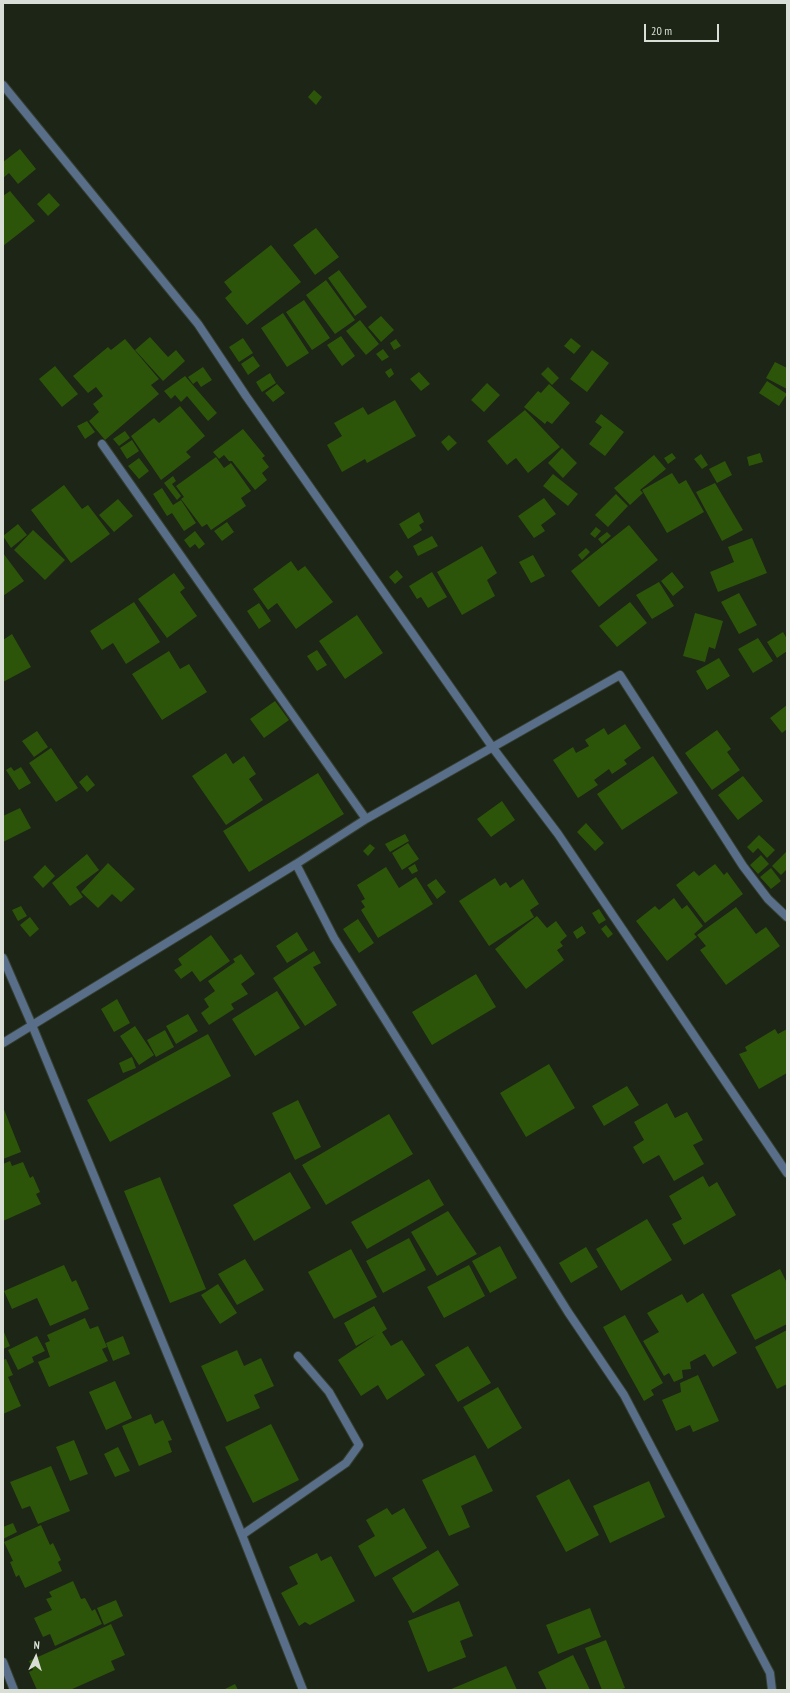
<!DOCTYPE html>
<style>
body{margin:0}
#map{position:relative;width:790px;height:1693px;overflow:hidden;background:#1c2516;font-family:"PT Sans Narrow",sans-serif}
canvas{display:block}
.frame{position:absolute;inset:0;border:4px solid #d9dfd6;pointer-events:none}
.north{position:absolute;left:16px;top:1637px;width:40px;height:40px;-webkit-text-stroke:3px #1c2516;paint-order:stroke;rotate:4deg;font-size:11px;font-weight:700;line-height:16px;text-align:center;color:#d9dfd6}
.north::after{content:'';display:block;margin:auto;width:14px;height:18px;background:#d9dfd6;clip-path:polygon(50% 0,100% 100%,50% 72%,0 100%)}
.scale{position:absolute;left:644px;top:24px;width:75px;height:18px;box-sizing:border-box;border:2px solid #d9dfd6;border-top:0;padding-left:5px;font-size:12px;line-height:14px;white-space:nowrap;color:#d9dfd6;-webkit-text-stroke:3px #1c2516;paint-order:stroke}
</style>
<div id="map">
<canvas width="790" height="1693"></canvas>
<div class="frame"></div>
<div class="north">N</div>
<div class="scale">20 m</div>
</div>
<script>
const ctx = document.querySelector('canvas').getContext('2d');
ctx.lineJoin = 'round';
function fillPath(path, color) { ctx.fillStyle = color; ctx.fill(path, 'evenodd'); }
const shape = rows => new Path2D(rows.map(r => 'M' + r).join(''));
function trace(path, color, width, dash) { ctx.strokeStyle = color; ctx.lineWidth = width; ctx.lineCap = dash ? 'butt' : 'round'; ctx.setLineDash(dash || []); ctx.stroke(path); }
const building = shape([
 [314,90,322,97,316,105,308,97],
 [20,149,36,169,18,184,9,173,3,178,3,162],
 [10,191,35,221,3,246,3,196],
 [49,193,60,205,48,216,37,204],
 [316,228,339,257,315,275,293,245],
 [271,245,301,282,247,325,225,298,232,292,224,282],
 [339,270,367,307,355,316,328,278],
 [326,280,355,320,335,334,306,295],
 [304,300,330,338,312,350,286,312],
 [283,313,309,353,287,367,261,328],
 [381,316,394,330,381,342,368,327],
 [360,320,379,344,366,355,346,331],
 [341,336,355,356,342,366,327,345],
 [150,337,168,357,176,350,185,361,163,381,135,350],
 [243,338,253,353,239,362,229,347],
 [571,338,581,346,574,354,564,346],
 [125,339,159,379,151,385,159,394,105,440,89,421,99,412,93,404,103,396,96,387,88,393,73,376,108,347,111,350],
 [396,339,401,346,394,350,390,343],
 [383,349,389,357,382,361,376,354],
 [592,350,609,363,587,392,570,379],
 [253,356,260,366,248,375,241,364],
 [775,362,787,368,787,389,766,378],
 [55,366,78,394,62,407,39,379],
 [203,367,212,380,201,387,197,381,193,384,188,377],
 [548,367,559,378,552,385,541,374],
 [391,368,394,374,389,378,385,372],
 [419,372,430,384,421,391,410,379],
 [270,373,276,383,262,392,256,382],
 [185,376,217,413,208,421,187,396,181,402,175,395,171,399,164,391],
 [767,381,787,394,779,406,759,393],
 [487,383,500,395,484,412,471,400],
 [277,384,285,393,273,402,265,393],
 [549,384,570,403,552,424,547,421,545,424,524,407,538,391,541,393],
 [395,400,416,436,367,463,365,459,342,472,327,445,342,436,334,423,363,407,368,415],
 [180,406,205,436,186,452,191,457,161,480,131,436,154,418,159,423],
 [525,410,560,447,528,473,516,458,507,465,487,441],
 [601,414,624,432,605,456,589,444,602,427,595,422],
 [87,421,95,432,85,439,77,426],
 [243,429,265,456,262,458,269,467,262,473,267,480,255,490,232,461,229,461,224,455,219,459,213,452],
 [125,431,130,438,119,446,113,439],
 [449,435,457,443,448,451,441,442],
 [132,440,139,451,127,459,120,448],
 [562,448,577,463,563,478,548,463],
 [672,453,676,458,668,464,664,458],
 [760,453,763,462,749,466,747,457],
 [701,454,708,465,702,469,694,459],
 [654,455,666,469,640,490,643,493,630,505,614,488],
 [216,457,224,468,231,463,251,491,241,498,246,506,211,530,207,524,202,527,181,499,184,497,176,486],
 [139,458,149,471,139,479,128,466],
 [725,461,732,475,717,483,709,469],
 [672,473,679,484,686,480,704,512,667,533,642,490],
 [553,474,578,494,568,506,543,486],
 [173,476,176,481,172,484,181,496,177,500,164,483],
 [715,483,743,530,722,541,696,492],
 [64,485,82,509,88,505,110,534,71,563,31,510],
 [162,488,173,505,181,500,196,523,184,531,172,513,167,516,153,494],
 [616,494,628,506,608,527,595,515],
 [544,498,556,514,541,525,545,531,534,538,518,516],
 [118,499,133,516,114,532,99,515],
 [419,512,424,522,419,525,422,530,408,539,399,524],
 [227,522,234,532,222,541,214,531],
 [18,524,27,535,11,548,3,536],
 [629,525,658,560,599,607,571,571],
 [596,527,601,531,595,538,590,534],
 [33,530,65,560,45,580,14,550],
 [195,531,205,544,199,549,195,544,190,548,184,540],
 [607,532,611,536,602,544,598,539],
 [432,536,438,546,418,556,413,546],
 [752,538,767,573,718,592,710,572,734,562,728,547],
 [482,546,497,573,487,580,495,596,462,615,437,572],
 [586,548,590,552,582,560,578,555],
 [3,553,24,581,3,596],
 [533,555,545,576,531,583,519,562],
 [291,561,298,571,305,566,333,602,296,629,277,603,268,610,253,589],
 [397,570,403,577,395,584,389,577],
 [432,572,447,597,428,608,421,597,417,599,409,586],
 [672,572,684,587,673,596,661,581],
 [174,573,185,588,180,592,197,616,167,638,138,599],
 [659,582,674,606,652,619,636,595],
 [739,593,757,625,739,634,721,602],
 [134,602,160,642,126,664,113,643,102,650,90,631],
 [630,602,647,623,617,647,599,626],
 [259,603,271,621,259,629,247,611],
 [695,613,723,621,715,649,709,647,705,662,683,656],
 [357,615,383,653,345,679,319,641],
 [783,632,787,639,787,651,777,658,767,642],
 [12,634,31,667,3,682,3,640],
 [758,638,773,661,753,673,738,649],
 [317,650,327,665,317,671,307,656],
 [169,651,180,669,189,664,207,692,162,720,132,674],
 [719,658,730,676,707,690,696,671],
 [275,701,289,720,264,738,250,719],
 [787,705,787,729,782,733,770,718],
 [625,724,641,748,624,760,627,764,612,774,609,769,594,780,598,785,578,798,553,760,573,747,576,753,589,746,585,740,604,728,608,735],
 [717,730,731,749,727,752,740,770,712,790,685,753],
 [37,731,48,747,34,757,22,741],
 [51,748,78,788,56,802,29,763],
 [226,753,233,764,244,756,256,774,249,779,263,800,226,825,192,776],
 [653,756,678,793,622,830,597,794],
 [11,767,14,771,21,767,31,783,19,790,6,770],
 [318,773,344,814,249,872,223,831],
 [87,775,95,785,87,792,79,782],
 [743,776,763,801,738,820,718,795],
 [502,801,515,820,491,837,477,819],
 [20,808,31,828,3,842,3,816],
 [586,823,604,843,595,851,577,832],
 [405,834,409,841,390,852,385,844],
 [759,835,775,850,767,858,758,848,753,853,747,847],
 [408,843,419,859,402,870,392,853],
 [370,844,375,848,368,856,363,851],
 [786,852,787,869,781,875,772,866],
 [87,854,99,870,76,887,83,897,70,906,52,883],
 [761,855,769,864,758,874,750,865],
 [108,863,135,889,121,902,112,894,98,908,81,892],
 [415,864,418,871,412,874,408,868],
 [715,864,724,875,727,872,743,894,705,923,676,885,694,871,699,876],
 [45,865,55,876,43,888,33,877],
 [386,867,399,888,416,877,433,904,378,938,361,910,365,907,361,901,365,899,357,885],
 [771,868,781,881,771,889,760,877],
 [495,878,500,886,506,882,510,888,523,879,539,904,530,910,534,917,489,946,459,901],
 [436,879,446,892,437,899,427,885],
 [674,898,682,909,687,905,703,926,694,934,697,937,667,961,636,921,655,906,659,910],
 [21,906,27,916,18,921,12,910],
 [736,907,756,934,766,927,780,946,726,985,700,950,706,946,697,935],
 [599,909,606,920,599,924,592,913],
 [537,916,547,928,556,921,567,936,560,942,563,946,557,950,564,960,526,989,495,949],
 [30,917,39,929,30,937,20,925],
 [358,919,374,943,359,953,343,929],
 [606,925,613,934,608,938,601,929],
 [582,926,586,933,577,939,573,932],
 [297,932,308,950,287,963,276,946],
 [211,935,230,961,200,982,192,971,181,979,174,970,182,965,178,959],
 [314,951,321,963,313,967,337,1005,305,1026,273,978],
 [241,954,255,974,241,984,248,994,231,1004,234,1009,209,1025,201,1013,209,1007,204,999,215,991,208,981,235,962,233,959],
 [476,974,496,1007,432,1045,412,1012],
 [277,991,300,1028,255,1056,232,1019],
 [117,999,130,1023,114,1032,101,1009],
 [188,1014,198,1031,176,1044,166,1026],
 [135,1026,154,1055,139,1065,120,1036],
 [775,1029,778,1034,787,1029,787,1073,759,1089,739,1054,747,1051,745,1047],
 [165,1030,174,1047,156,1057,147,1040],
 [208,1034,231,1076,110,1142,87,1100],
 [132,1057,136,1068,123,1073,119,1063],
 [549,1064,575,1108,526,1137,500,1093],
 [627,1086,639,1105,604,1126,592,1106],
 [298,1100,321,1147,295,1160,272,1113],
 [667,1103,675,1118,687,1112,703,1140,693,1145,704,1164,674,1181,659,1155,643,1164,633,1147,644,1140,634,1122],
 [3,1107,21,1152,3,1159],
 [389,1114,413,1154,326,1205,302,1165],
 [10,1161,12,1166,23,1162,30,1178,33,1176,40,1192,36,1194,41,1204,3,1221,3,1164],
 [290,1172,311,1208,254,1241,233,1205],
 [703,1176,709,1187,717,1182,736,1215,684,1245,672,1224,682,1219,669,1196],
 [160,1177,206,1289,170,1303,124,1191],
 [429,1179,444,1205,367,1249,351,1222],
 [448,1211,477,1254,437,1276,411,1232],
 [647,1219,672,1260,621,1291,596,1249],
 [409,1238,426,1270,383,1293,366,1261],
 [500,1246,517,1278,490,1293,472,1261],
 [586,1247,598,1267,571,1283,559,1263],
 [351,1249,377,1297,334,1319,308,1272],
 [245,1259,264,1290,237,1305,218,1274],
 [64,1265,72,1282,76,1280,89,1309,50,1326,37,1298,12,1309,4,1291],
 [469,1265,485,1296,444,1318,427,1287],
 [780,1269,787,1283,787,1324,755,1340,731,1295],
 [218,1284,237,1313,220,1324,201,1295],
 [703,1293,737,1353,713,1367,705,1354,690,1362,691,1369,682,1370,683,1378,674,1382,669,1373,664,1376,643,1341,659,1332,647,1313,682,1294,687,1303],
 [374,1306,387,1329,382,1332,391,1346,402,1340,425,1375,387,1400,378,1385,361,1396,338,1360,377,1334,356,1346,344,1323],
 [625,1315,663,1383,651,1390,654,1395,644,1401,603,1327],
 [85,1318,90,1329,98,1326,107,1347,102,1349,108,1361,49,1387,38,1362,50,1357,45,1343,50,1341,47,1335],
 [3,1330,10,1346,3,1349],
 [787,1330,787,1384,777,1389,755,1347],
 [37,1336,45,1351,32,1357,34,1362,18,1370,8,1350],
 [123,1336,130,1354,113,1361,106,1343],
 [468,1346,491,1383,458,1402,435,1365],
 [237,1350,244,1366,261,1358,274,1386,254,1395,260,1408,227,1422,201,1366],
 [6,1359,13,1375,8,1377,21,1406,3,1414,3,1360],
 [698,1375,719,1421,693,1432,690,1425,676,1431,662,1400,681,1392,680,1383],
 [115,1381,132,1418,106,1430,89,1392],
 [498,1387,522,1428,488,1449,463,1407],
 [151,1414,155,1424,163,1420,172,1440,168,1441,172,1452,139,1466,122,1426],
 [271,1424,299,1480,253,1503,225,1447],
 [74,1440,88,1474,70,1481,56,1447],
 [118,1447,130,1471,115,1477,104,1454],
 [475,1455,493,1491,461,1506,470,1527,449,1536,422,1480],
 [51,1466,70,1511,38,1524,30,1506,22,1509,10,1482],
 [569,1479,599,1535,566,1552,536,1496],
 [649,1481,665,1517,610,1543,593,1506],
 [387,1508,392,1515,404,1508,427,1548,375,1577,358,1546,375,1536,366,1520],
 [13,1523,17,1532,3,1539,3,1527],
 [41,1525,50,1545,53,1543,61,1560,58,1562,62,1571,25,1588,19,1575,16,1577,10,1562,13,1561,4,1542],
 [438,1550,459,1585,413,1613,392,1578],
 [317,1553,321,1561,331,1556,355,1601,310,1625,305,1622,299,1626,281,1593,298,1584,289,1567],
 [73,1581,81,1599,85,1598,92,1611,95,1609,102,1624,55,1646,50,1634,43,1637,34,1618,52,1610,46,1599,52,1597,49,1592],
 [116,1600,123,1616,104,1625,97,1608],
 [459,1601,473,1636,460,1641,466,1657,428,1672,408,1621],
 [590,1608,601,1637,558,1654,546,1625],
 [111,1624,125,1655,111,1661,115,1670,70,1690,37,1690,29,1672,33,1670,29,1661],
 [606,1640,625,1688,619,1690,602,1690,585,1648],
 [573,1655,590,1690,547,1690,538,1672],
 [506,1666,517,1690,449,1690],
 [235,1684,238,1690,223,1690]
]);
const minor = shape([
 [3,85,198,324,246,396,493,748,558,834,787,1173],
 [102,444,366,819],
 [296,864,334,938,568,1312,624,1395,770,1673,772,1690],
 [3,958,32,1025,242,1535,303,1690],
 [3,1043,296,864,366,819,620,675,743,866,768,899,787,917],
 [242,1535,346,1463,359,1445,329,1392,298,1356],
 [3,1662,14,1690]
]);
fillPath(building, '#2d550a');
trace(minor, '#363f31', 10);
trace(minor, '#596e89', 8);
</script>
